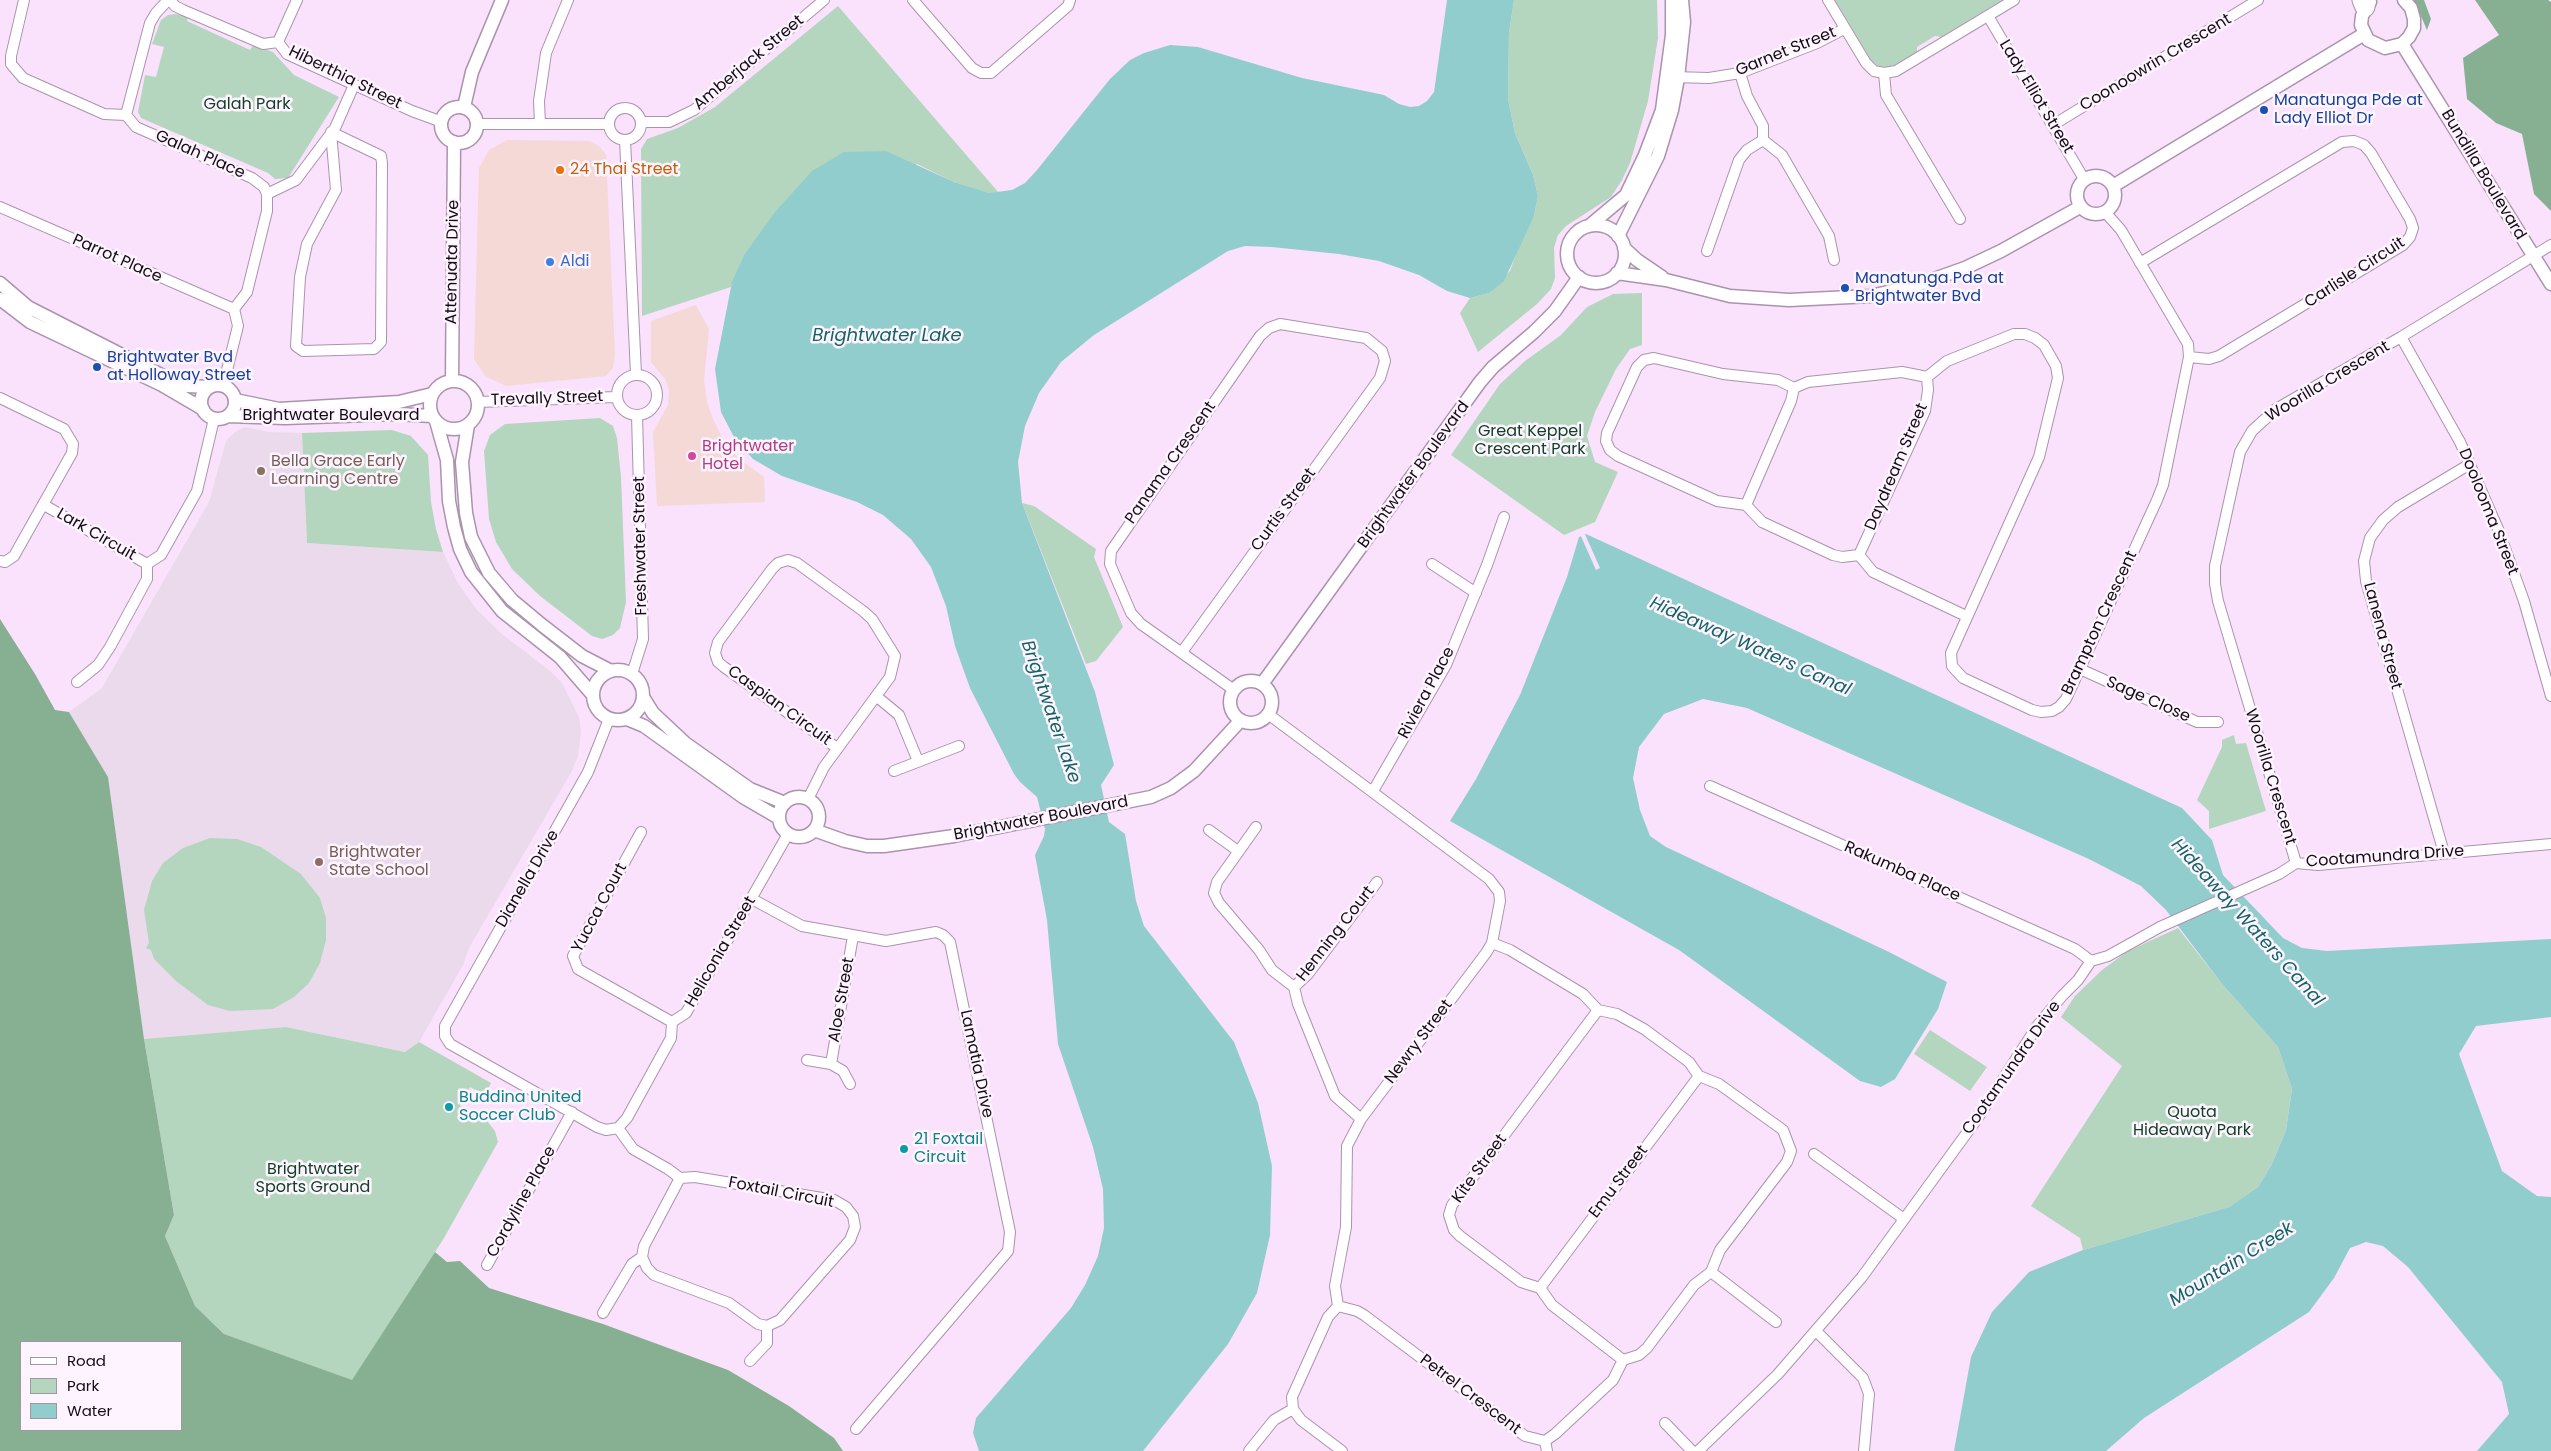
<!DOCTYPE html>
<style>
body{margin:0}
#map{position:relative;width:2551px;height:1451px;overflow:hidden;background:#fae1fc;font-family:Poppins,sans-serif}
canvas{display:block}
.legend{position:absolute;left:20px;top:1341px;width:162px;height:90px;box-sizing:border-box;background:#fef4ff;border:1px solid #a097a1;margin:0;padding:6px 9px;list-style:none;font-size:15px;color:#140c15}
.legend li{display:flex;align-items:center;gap:10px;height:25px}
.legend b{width:25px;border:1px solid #a097a1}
</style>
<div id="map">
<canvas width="2551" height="1451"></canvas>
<ul class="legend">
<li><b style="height:6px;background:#fff"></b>Road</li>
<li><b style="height:14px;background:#b5d6be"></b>Park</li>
<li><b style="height:14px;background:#92cdcd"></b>Water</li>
</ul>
</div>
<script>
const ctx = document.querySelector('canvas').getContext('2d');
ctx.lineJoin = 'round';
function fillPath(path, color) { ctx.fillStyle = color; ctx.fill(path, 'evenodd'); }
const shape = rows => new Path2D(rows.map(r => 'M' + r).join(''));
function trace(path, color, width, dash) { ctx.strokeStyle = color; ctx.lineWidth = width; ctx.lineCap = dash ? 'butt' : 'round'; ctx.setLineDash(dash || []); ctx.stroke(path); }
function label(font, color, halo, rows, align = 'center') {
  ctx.font = font + ' Poppins,sans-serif'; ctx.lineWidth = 5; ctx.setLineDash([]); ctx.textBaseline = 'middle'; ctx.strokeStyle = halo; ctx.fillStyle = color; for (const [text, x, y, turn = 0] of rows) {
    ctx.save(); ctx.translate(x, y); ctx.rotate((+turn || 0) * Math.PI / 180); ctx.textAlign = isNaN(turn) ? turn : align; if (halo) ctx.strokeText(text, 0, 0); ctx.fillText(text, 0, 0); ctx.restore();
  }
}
const commercial = shape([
 [507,140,590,141,600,147,606,155,615,355,613,368,606,376,506,386,485,376,474,359,479,168,489,150],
 [696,305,709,329,704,380,707,402,713,419,723,439,738,458,764,477,765,502,657,506,653,432,668,405,669,390,665,379,651,362,651,321]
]);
const education = shape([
 [245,427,269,432,302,433,307,543,443,552,459,585,477,610,503,635,549,670,562,683,579,717,581,733,578,756,572,771,469,948,463,965,419,1042,405,1052,286,1027,144,1039,108,777,69,712,102,688,209,502,226,441,235,432]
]);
const green = shape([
 [1514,0,1657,0,1658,38,1648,101,1630,163,1622,180,1611,197,1566,226,1558,235,1554,248,1555,278,1551,289,1537,304,1478,352,1460,313,1470,298,1489,293,1510,271,1521,240,1534,216,1538,196,1533,175,1515,133,1508,99,1509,33],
 [1835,0,2003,0,1941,37,1935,36,1917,47,1917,52,1894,65,1887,67,1878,66,1871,60],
 [838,6,999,193,989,193,954,182,917,164,744,255,731,287,642,316,641,149,647,139,678,128,715,107],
 [176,14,188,17,187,21,250,50,253,45,273,52,294,75,339,97,288,178,275,179,268,173,141,118,138,112,145,75,156,77,164,47,152,44,161,20,168,15],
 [1642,293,1642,345,1630,349,1616,369,1595,412,1587,436,1595,462,1618,472,1595,522,1564,535,1451,455,1500,384,1525,361,1561,335,1587,307,1613,294],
 [600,418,613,426,617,438,621,477,626,602,620,628,613,635,602,639,592,636,540,596,512,569,496,542,489,519,484,451,490,435,505,424],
 [392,430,411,436,428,455,431,502,436,529,443,552,307,543,302,433],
 [1022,503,1034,506,1096,549,1094,557,1123,627,1096,661,1086,664],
 [2234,735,2236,744,2246,743,2266,811,2209,829,2209,811,2197,800,2222,747,2222,740],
 [210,838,237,839,261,847,301,874,320,898,326,918,326,940,320,963,309,983,294,997,273,1009,230,1011,208,1005,176,981,154,959,151,950,146,948,149,943,144,910,152,881,163,863,183,848],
 [2178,928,2222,984,2278,1047,2292,1089,2286,1130,2272,1164,2258,1187,2229,1207,2083,1250,2080,1238,2031,1206,2122,1066,2061,1017,2075,996,2102,970,2128,951],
 [286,1027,405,1052,419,1042,491,1083,485,1095,470,1087,460,1106,487,1121,495,1131,498,1142,444,1238,352,1381,224,1334,195,1306,165,1236,174,1215,144,1039],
 [1930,1030,1987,1067,1970,1091,1914,1054]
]);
const forest = shape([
 [2414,0,2424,0,2431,19,2427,30],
 [2475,0,2548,0,2551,2,2551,211,2534,194,2522,134,2496,123,2467,99,2463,58,2499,35],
 [0,619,35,674,55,710,69,712,108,777,144,1039,174,1215,165,1236,195,1306,224,1334,352,1380,435,1252,447,1262,460,1261,489,1288,603,1324,728,1370,789,1406,834,1438,843,1451,0,1451],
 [21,1342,181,1342,181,1430,21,1430]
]);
const water = shape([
 [1447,0,1514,0,1509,33,1508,99,1515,133,1533,175,1538,196,1534,216,1504,281,1489,293,1470,298,1447,291,1419,275,1379,261,1339,254,1272,247,1245,246,1228,251,1094,335,1061,362,1039,393,1025,426,1018,462,1022,503,1095,692,1114,765,1101,785,1109,822,1125,834,1136,901,1144,926,1234,1042,1258,1103,1272,1166,1270,1235,1257,1293,1228,1344,1143,1451,979,1451,973,1433,976,1418,1071,1308,1085,1285,1098,1256,1104,1228,1103,1189,1093,1147,1058,1044,1047,920,1035,855,1044,836,1045,829,1037,797,1020,782,1014,774,970,688,955,646,946,606,931,567,911,539,883,515,857,502,782,476,753,459,735,439,721,412,715,369,732,282,744,255,775,212,812,171,844,152,886,151,954,182,977,189,989,193,1012,190,1025,183,1037,170,1110,79,1130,60,1144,53,1170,45,1198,47,1302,78,1384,95,1399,104,1410,107,1419,106,1427,101,1434,92],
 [1586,534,2182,808,2212,840,2223,875,2283,938,2302,948,2327,951,2551,939,2551,1017,2476,1026,2459,1054,2502,1171,2537,1196,2551,1197,2551,1451,2477,1451,2509,1414,2502,1382,2408,1267,2383,1246,2366,1242,2350,1248,2334,1278,2309,1312,2144,1418,2106,1451,1954,1451,1971,1357,1992,1312,2029,1272,2083,1250,2229,1207,2258,1187,2272,1164,2286,1130,2292,1089,2278,1047,2222,984,2166,910,2141,886,2089,859,1747,708,1703,699,1664,714,1639,747,1633,778,1640,810,1650,836,1666,847,1889,952,1947,982,1938,1009,1895,1079,1881,1087,1860,1081,1679,950,1450,821,1476,779,1520,695,1567,577,1579,537]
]);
const pier = shape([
 [1584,532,1600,568,1596,570,1580,534]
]);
const minor = shape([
 [24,0,11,56,11,64,23,78,104,114,126,115,136,127,252,178,264,187,267,194,267,211,247,292,234,309,238,326,223,386],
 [170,0,175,6,183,10,263,44,278,42,287,54,412,111,442,122],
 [913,0,972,68,981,73,991,73,999,66,1068,6,1070,0],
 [1828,0,1866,63,1874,71,1884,73,1896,71,2014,0],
 [1988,16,2084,179],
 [278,42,297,0],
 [1740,73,1747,96,1763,126,1763,140,1782,155,1829,236,1834,260],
 [1884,73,1886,95,1960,219],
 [1672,77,1709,78,1740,73,1817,43,1844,29],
 '609 124a16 16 0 1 1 32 0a16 16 0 1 1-32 0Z',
 [126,115,150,23,156,13,168,0],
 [641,122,669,122,694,110,824,0],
 [477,124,609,124],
 [540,124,539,101,546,53,568,0],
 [2053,125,2258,0],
 [331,132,381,156,382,163,381,342,374,349,303,351,296,346,300,277,307,244,336,190,331,132],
 [625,140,636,374],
 [267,194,296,180,335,128,354,85],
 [0,207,234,309],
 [1707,251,1739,160,1747,150,1763,140],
 [2140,263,2342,142,2354,141,2364,145,2371,153,2410,219,2413,228,2410,237,2403,245,2219,356,2209,359,2189,357],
 [2401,337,2460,442,2498,529,2524,601,2551,696],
 '617 395a20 20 0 1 1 40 0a20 20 0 1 1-40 0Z',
 [1927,377,1947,361,2014,334,2025,334,2035,338,2044,345,2056,366,2058,378,2039,457,1951,653,1952,666,1963,678,2032,710,2041,712,2052,711,2059,707,2066,699,2157,500,2163,485,2189,357,2188,344,2121,230,2105,212],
 [1927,377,1902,372,1808,382,1794,388,1778,380,1723,374,1654,358,1644,360,1637,367,1607,433,1606,441,1610,450,1618,456,1717,501,1746,505,1762,522,1833,555,1842,557,1859,555,1873,572,1966,616],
 [0,398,64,429,73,444,72,453,14,556,5,562,0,561],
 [478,402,616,397],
 [44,505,147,564],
 [1746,505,1791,401,1794,388],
 [1859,555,1925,411,1928,390,1927,377],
 [1432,564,1476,593],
 [1182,652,1380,378,1385,361,1382,351,1366,338,1280,324,1269,328,1260,336,1111,551,1110,564,1131,613,1141,624,1234,690],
 [2080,669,2197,722,2218,722],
 [632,674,643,639,637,415],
 [77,682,98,665,110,647,147,579,147,564,161,555,197,491,214,419],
 [876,696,899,715,918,761],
 [1268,714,1489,879,1499,892,1500,901,1492,943,1486,953,1361,1119,1347,1146,1346,1227,1335,1286,1338,1306,1328,1317,1292,1397,1293,1409,1301,1420,1342,1451],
 [609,719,588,772,445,1026,445,1036,450,1044,597,1127,606,1130,618,1128,627,1118,671,1038,672,1022,686,1013,788,834],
 [894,771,959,746],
 [1710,786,2075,949,2091,961],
 [1373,791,1446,665,1487,565,1504,517],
 [808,799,824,767,890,677,895,656,872,619,863,611,797,563,788,560,778,563,772,569,718,642,715,653,718,662,724,667,837,748],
 [1256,827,1217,882,1214,893,1219,903,1259,950,1272,970,1294,987,1298,1004,1335,1096,1361,1119],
 [1209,830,1238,851],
 [641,832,573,956,578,969,585,973,672,1022],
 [2444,853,2366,581,2364,561,2370,538,2383,520,2398,507,2470,464],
 [2296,863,2218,601,2215,584,2215,566,2240,452,2252,431,2276,409,2401,337,2551,245],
 [752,899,802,926,886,941,936,932,943,935,950,942,1010,1232,1008,1251,856,1429],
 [1294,987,1308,974,1377,882],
 [1598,1010,1452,1205,1449,1215,1454,1230,1460,1236,1521,1282,1540,1288,1552,1305,1623,1360],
 [807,1060,831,1064,843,1071,850,1084],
 [831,1064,853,936],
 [618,1128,633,1149,668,1169,680,1178,695,1177,834,1200,846,1207,853,1216,855,1227,850,1240,780,1320,767,1326,758,1324,729,1303,654,1275,647,1268,642,1257,644,1246,680,1178],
 [1814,1154,1904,1219],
 [487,1265,572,1112],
 [1711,1272,1776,1322],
 [1540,1288,1699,1076],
 [1338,1306,1357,1311,1364,1315,1525,1436,1545,1441,1555,1434,1613,1380,1623,1360,1639,1355,1647,1348,1694,1285,1711,1272,1720,1250,1787,1162,1791,1151,1783,1130,1719,1084,1699,1076,1689,1062,1644,1029,1617,1014,1598,1010,1583,994,1510,950,1492,943],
 [603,1313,632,1264,642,1257],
 [1816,1331,1863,1378,1869,1394,1864,1451],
 [750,1361,767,1343,767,1326],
 [1665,1423,1692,1451],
 [1545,1441,1547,1451],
 [1249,1451,1274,1420,1293,1409],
 [1698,1451,1778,1374,1862,1277,1977,1119,2038,1025,2062,996,2078,980,2091,961,2108,956,2160,927,2279,874,2296,863,2318,865,2551,844]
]);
const tertiary = shape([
 [2370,2,2362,16,2361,25,2368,40,2385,48,2402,44,2409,37,2414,28,2414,19,2411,8,2404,0],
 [2402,44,2551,284],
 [464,107,472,72,502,0],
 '441 125a18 18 0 1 1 36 0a18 18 0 1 1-36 0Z',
 '2077 195a19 19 0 1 1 38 0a19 19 0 1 1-38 0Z',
 [2113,186,2364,34],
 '1567 254a29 29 0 1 1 58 0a29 29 0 1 1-58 0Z',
 [1589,226,1626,195,1645,155,1662,110,1672,35,1672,0],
 [1618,236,1658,156,1672,110,1678,78,1684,22,1682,0],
 [1624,248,1637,260,1662,277],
 [1617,273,1666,280,1730,296,1789,300,1871,296,1917,285,1965,268,2001,251,2080,207],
 [0,283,28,307,167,378,187,386,210,387],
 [0,299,30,322,162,385,203,409],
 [452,381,454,142],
 '430 405a24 24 0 1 1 48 0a24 24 0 1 1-48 0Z',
 '201 402a17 17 0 1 1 34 0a17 17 0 1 1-34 0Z',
 [235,400,279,409,399,402,432,394],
 [229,416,285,418,396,414,432,416],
 [436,421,447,460,449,501,454,527,460,549,471,572,502,611,560,657,592,694],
 [468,425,462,462,466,513,471,537,489,573,512,600,542,625,582,656,611,671],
 '593 695a25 25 0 1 1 50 0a25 25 0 1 1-50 0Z',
 '1230 702a21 21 0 1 1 42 0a21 21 0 1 1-42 0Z',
 [1262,684,1480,382,1493,367,1534,332,1555,311,1579,277],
 [643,697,653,713,685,743,750,789,785,803],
 [627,719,644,726,743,797,779,818],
 '779 817a20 20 0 1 1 40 0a20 20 0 1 1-40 0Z',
 [814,830,845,841,867,846,884,846,954,836,1151,797,1171,788,1194,771,1241,720]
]);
const motorway = shape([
 [2362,0,2365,7]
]);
const markers = [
 [2264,110,5,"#1a4fb4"],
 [560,170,5,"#e8710a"],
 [550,262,5,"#3f7fe0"],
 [1845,288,5,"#1a4fb4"],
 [97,367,5,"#1a4fb4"],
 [692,456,5,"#d1479c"],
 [261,471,5,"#8d6e63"],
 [319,862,5,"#8d6e63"],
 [449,1107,5,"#0f9aa8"],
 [904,1149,5,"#0f9aa8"]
];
const streetNames = [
 ["Garnet Street",1786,52,-22],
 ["Amberjack Street",749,63,-40],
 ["Coonoowrin Crescent",2156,63,-31],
 ["Hiberthia Street",345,78,26],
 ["Lady Elliot Street",2036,97,59],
 ["Galah Place",200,155,24],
 ["Bundilla Boulevard",2483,175,59],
 ["Parrot Place",117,259,24],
 ["Attenuata Drive",453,262,-89],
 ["Carlisle Circuit",2355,273,-33],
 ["Woorilla Crescent",2328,382,-31],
 ["Trevally Street",547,399,-2],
 ["Brightwater Boulevard",331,416],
 ["Panama Crescent",1171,463,-55],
 ["Daydream Street",1897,467,-67],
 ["Brightwater Boulevard",1414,475,-54],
 ["Curtis Street",1284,510,-54],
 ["Doolooma Street",2488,512,68],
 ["Lark Circuit",96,535,30],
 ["Freshwater Street",641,546,-91],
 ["Brampton Crescent",2100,623,-65],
 ["Lanena Street",2382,636,75],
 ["Riviera Place",1427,693,-62],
 ["Sage Close",2148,700,24],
 ["Caspian Circuit",779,706,36],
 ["Woorilla Crescent",2270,777,73],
 ["Brightwater Boulevard",1041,819,-11],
 ["Cootamundra Drive",2385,857,-4],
 ["Rakumba Place",1902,872,24],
 ["Dianella Drive",528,879,-60],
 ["Yucca Court",600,908,-62],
 ["Henning Court",1336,934,-52],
 ["Heliconia Street",721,952,-60],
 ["Aloe Street",842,1000,-80],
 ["Newry Street",1419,1042,-53],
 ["Lamatia Drive",976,1064,78],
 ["Cootamundra Drive",2012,1068,-55],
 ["Kite Street",1480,1169,-54],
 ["Emu Street",1619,1182,-53],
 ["Foxtail Circuit",781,1193,11],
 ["Cordyline Place",522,1202,-61],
 ["Petrel Crescent",1470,1395,37]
];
const transitNames = [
 ["Manatunga Pde at",2274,101],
 ["Lady Elliot Dr",2274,119],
 ["Manatunga Pde at",1855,279],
 ["Brightwater Bvd",1855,297],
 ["Brightwater Bvd",107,358],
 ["at Holloway Street",107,376]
];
const parkNames = [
 ["Galah Park",247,105],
 ["Great Keppel",1530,432],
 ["Crescent Park",1530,450],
 ["Quota",2192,1113],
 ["Hideaway Park",2192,1131],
 ["Brightwater",313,1170],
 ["Sports Ground",313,1188]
];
const foodNames = [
 ["24 Thai Street",570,170]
];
const shopNames = [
 ["Aldi",560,262]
];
const hotelNames = [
 ["Brightwater",702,447],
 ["Hotel",702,465]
];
const educationNames = [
 ["Bella Grace Early",271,462],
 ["Learning Centre",271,480],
 ["Brightwater",329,853],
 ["State School",329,871]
];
const cultureNames = [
 ["Buddina United",459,1098],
 ["Soccer Club",459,1116],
 ["21 Foxtail",914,1140],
 ["Circuit",914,1158]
];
const waterNames = [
 ["Brightwater Lake",887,336],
 ["Hideaway Waters Canal",1750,647,24],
 ["Brightwater Lake",1050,712,71],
 ["Hideaway Waters Canal",2247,923,48],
 ["Mountain Creek",2232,1265,-32]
];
fillPath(commercial, '#f4d9d6');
fillPath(education, '#ebdaec');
fillPath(green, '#b5d6be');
fillPath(forest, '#87b093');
fillPath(water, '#92cdcd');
fillPath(pier, '#fae1fc');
trace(minor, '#ab93ad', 12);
trace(tertiary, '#ab93ad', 15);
trace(motorway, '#ab93ad', 21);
trace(minor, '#fff', 10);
trace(tertiary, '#fff', 12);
trace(motorway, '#fff', 19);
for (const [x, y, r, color] of markers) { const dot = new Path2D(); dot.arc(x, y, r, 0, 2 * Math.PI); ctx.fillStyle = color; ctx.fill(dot); trace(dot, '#fef4ff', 2); }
label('16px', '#140c15', '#fef4ff', streetNames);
label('16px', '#164399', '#fef4ff', transitNames, 'left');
label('16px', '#114225', '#fef4ff', parkNames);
label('16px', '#c56008', '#fef4ff', foodNames, 'left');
label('16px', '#366cbe', '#fef4ff', shopNames, 'left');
label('16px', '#b23c85', '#fef4ff', hotelNames, 'left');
label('16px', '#785e54', '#fef4ff', educationNames, 'left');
label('16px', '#0d838f', '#fef4ff', cultureNames, 'left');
label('italic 18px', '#136464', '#fef4ff', waterNames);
</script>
